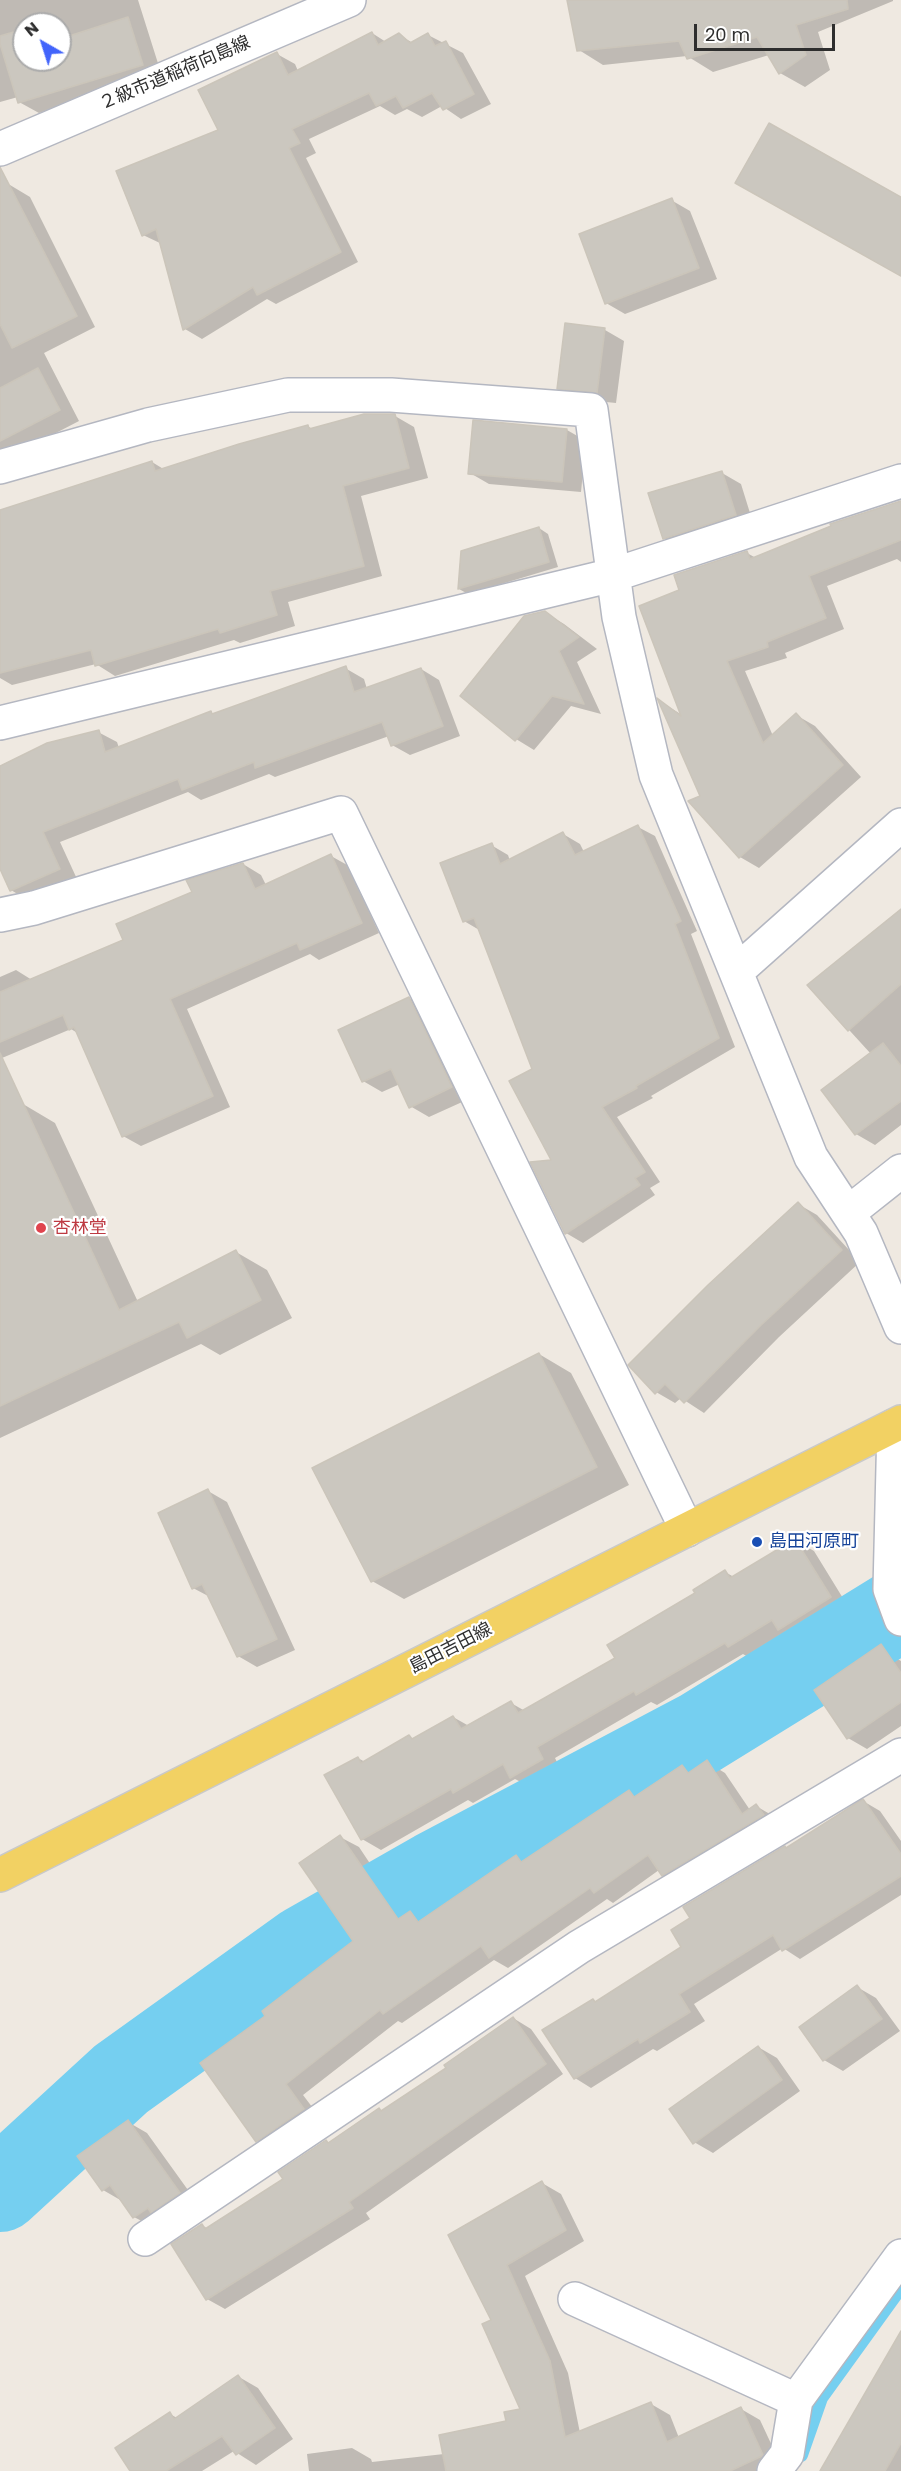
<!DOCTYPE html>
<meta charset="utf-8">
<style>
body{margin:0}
#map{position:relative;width:901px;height:2471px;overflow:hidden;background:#efe9e1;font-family:Poppins,sans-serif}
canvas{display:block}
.north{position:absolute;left:12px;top:12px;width:60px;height:60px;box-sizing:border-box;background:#fff;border:2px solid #ababab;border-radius:50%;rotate:321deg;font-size:16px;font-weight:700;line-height:24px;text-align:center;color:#2e2e2e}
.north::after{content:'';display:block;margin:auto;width:21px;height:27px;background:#4264fb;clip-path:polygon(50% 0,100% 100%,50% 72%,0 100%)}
.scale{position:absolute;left:694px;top:24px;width:141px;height:27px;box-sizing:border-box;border:3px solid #2e2e2e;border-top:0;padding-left:8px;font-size:18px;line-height:21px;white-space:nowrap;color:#2e2e2e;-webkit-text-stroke:4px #fff;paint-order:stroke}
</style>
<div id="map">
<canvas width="901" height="2471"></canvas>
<div class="north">N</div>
<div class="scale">20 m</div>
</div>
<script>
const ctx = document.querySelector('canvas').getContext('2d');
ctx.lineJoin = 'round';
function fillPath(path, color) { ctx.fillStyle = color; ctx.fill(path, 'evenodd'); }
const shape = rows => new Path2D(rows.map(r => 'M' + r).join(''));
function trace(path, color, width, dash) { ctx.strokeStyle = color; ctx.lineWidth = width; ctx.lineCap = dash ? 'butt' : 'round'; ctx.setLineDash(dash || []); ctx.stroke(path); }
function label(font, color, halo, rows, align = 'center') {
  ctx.font = font + ' Poppins,"Noto Sans JP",sans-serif'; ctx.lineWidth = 4.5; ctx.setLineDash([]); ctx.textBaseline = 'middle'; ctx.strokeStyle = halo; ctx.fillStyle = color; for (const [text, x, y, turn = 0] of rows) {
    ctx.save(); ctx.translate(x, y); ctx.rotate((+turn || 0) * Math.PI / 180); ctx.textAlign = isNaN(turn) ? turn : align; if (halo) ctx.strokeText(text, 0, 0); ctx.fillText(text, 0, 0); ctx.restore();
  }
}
const shadow = shape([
 [0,0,138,0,162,76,39,113,19,102,18,97,0,102],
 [24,24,60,24,60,60,24,60],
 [568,0,893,0,893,1,818,32,830,70,805,87,780,73,769,55,713,72,687,56,603,65,579,50],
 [372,33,386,42,399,35,413,43,428,35,463,53,491,104,461,119,442,106,422,117,407,109,395,115,380,106,309,139,316,153,306,158,358,262,276,304,267,299,202,339,185,329,162,244,143,235,277,54,295,64,298,71],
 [10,185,30,197,95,327,44,353,79,421,0,462,0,190],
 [671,200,690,211,717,279,625,314,606,303],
 [605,330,624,341,616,403,577,399,558,388],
 [395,416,414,427,428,478,361,496,382,576,288,602,295,626,240,643,234,640,115,676,96,664,12,685,0,678,0,511,152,462,165,470,307,426,313,429],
 [567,430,586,441,581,492,489,484,470,473],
 [722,473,741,484,754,526,683,549,664,538],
 [901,501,901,562,897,559,827,586,844,629,785,653,787,658,745,671,773,736,796,715,815,726,861,777,759,868,740,857,691,802,702,797,660,701,682,715,681,591,747,553,756,558],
 [539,528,548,534,558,567,468,594,459,589],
 [544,612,564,624,597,649,577,662,601,714,571,706,534,750,516,739],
 [345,668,364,679,367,689,421,669,439,680,460,736,410,755,392,745,389,736,275,777,269,774,201,800,188,792,60,842,77,879,29,901,11,890,0,865,0,767,98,732,117,742,119,748,211,713,214,715],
 [638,827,655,836,697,931,691,934,735,1047,651,1096,653,1098,617,1117,660,1182,650,1188,655,1195,583,1243,566,1233,534,1070,481,931,464,921,491,845,508,855,510,861,563,834,580,844,584,852],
 [331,856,349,866,379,933,319,960,310,954,187,1009,230,1107,141,1146,123,1136,79,1034,71,1029,2,1058,0,1057,0,977,16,970,32,980,125,941,194,893,243,864,261,875,266,885],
 [901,910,901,1125,875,1145,856,1134,871,1054,809,986],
 [409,998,428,1009,471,1098,429,1117,410,1106,400,1084,382,1092,363,1081],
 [23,1104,55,1123,138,1302,236,1252,267,1270,292,1318,220,1355,201,1344,0,1438,0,1115],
 [798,1204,817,1215,860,1262,779,1337,704,1413,681,1398,675,1403,656,1392],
 [539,1354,571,1373,629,1485,404,1599,372,1581],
 [208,1491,227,1502,295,1650,257,1667,238,1656,210,1597,193,1588],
 [795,1540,814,1551,849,1608,798,1640,786,1633,748,1657,743,1654,657,1705,651,1702,555,1758,561,1770,530,1787,515,1779,473,1803,468,1800,381,1850,362,1839,358,1758,365,1762,409,1737,414,1739,453,1717,469,1726,511,1703,525,1711,617,1659,725,1572,734,1577],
 [886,1652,901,1661,901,1726,867,1749,848,1738],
 [707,1762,725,1773,750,1810,756,1806,775,1817,681,1886,663,1875,659,1870,613,1903,607,1899,508,1968,494,1960,402,2023,398,2021,303,2095,322,2120,276,2151,257,2140,267,2016,355,1941,340,1837,359,1847,405,1916,410,1913,424,1920,516,1857,524,1862,629,1792,638,1797,682,1767,692,1772],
 [863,1801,880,1811,901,1841,901,1895,800,1959,783,1948,694,2004,705,2021,657,2051,653,2049,591,2088,575,2078,593,2000,597,2002,684,1948,787,1849],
 [857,1987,876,1998,900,2031,843,2071,824,2060],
 [513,2018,531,2029,563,2074,366,2213,370,2219,225,2309,207,2299,202,2225,208,2229,285,2180,326,2142,330,2144,379,2110,383,2112,448,2069],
 [758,2047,777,2058,800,2091,713,2153,694,2142],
 [128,2122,147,2133,198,2204,153,2227,134,2217,122,2201,103,2190],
 [542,2183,561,2194,584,2241,525,2276,568,2373,580,2433,651,2404,670,2415,679,2438,741,2409,760,2420,781,2465,769,2471,309,2471,307,2454,352,2448,371,2459,372,2462,444,2454,508,2422,522,2410,493,2321,450,2236],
 [901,2334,901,2471,844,2471],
 [239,2377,258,2388,293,2439,256,2465,234,2451,202,2471,132,2471,170,2414,177,2418]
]);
const stream = shape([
 [801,2455,821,2398,901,2287]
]);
const river = shape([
 [0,2190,121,2079,305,1947,435,1873,700,1733,901,1609]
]);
const building = shape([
 [567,0,847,0,848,9,796,25,806,55,779,74,757,37,687,59,679,41,577,51,567,0],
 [128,17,143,65,18,103,0,44,0,36,24,29,24,60,60,60,60,39,128,17],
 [372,32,378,45,399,33,410,43,428,33,435,46,446,41,474,94,443,110,432,93,403,108,396,96,376,106,369,93,292,129,300,143,289,148,341,252,257,295,253,287,183,330,156,229,142,236,116,171,218,130,198,90,277,52,288,75,372,32],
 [769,123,901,197,901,276,735,183,769,123],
 [0,167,77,316,12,348,0,324,0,167],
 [672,198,699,268,605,304,579,234,672,198],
 [565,323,605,328,597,393,557,389,565,323],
 [38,368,60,410,0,441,0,388,38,368],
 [364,414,395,414,409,468,343,486,364,566,270,591,277,615,220,633,218,629,95,666,91,650,0,673,0,510,152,461,155,471,239,444,308,425,309,429,364,414],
 [473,420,567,429,562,482,468,474,473,420],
 [722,471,736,515,663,539,648,493,722,471],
 [901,501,901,540,809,576,826,618,767,642,768,647,727,661,763,743,796,713,843,765,739,858,688,801,700,796,657,698,681,716,639,606,679,590,674,575,747,551,750,559,831,526,830,524,901,501],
 [539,527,549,562,458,589,461,551,539,527],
 [545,611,579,637,559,651,584,704,552,696,515,741,460,696,524,616,545,611],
 [346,666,354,692,421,668,443,726,391,746,382,722,255,768,254,762,182,790,178,779,43,832,60,869,10,891,0,869,0,766,47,743,99,730,105,752,211,711,212,714,346,666],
 [638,825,681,921,675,924,719,1038,636,1086,637,1088,602,1107,645,1172,635,1178,640,1185,565,1234,530,1162,551,1160,509,1081,532,1069,474,918,463,922,440,863,492,843,500,864,563,832,575,855,638,825],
 [331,854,362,923,300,950,297,943,170,999,213,1096,122,1137,74,1027,69,1030,63,1015,0,1042,0,992,123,940,116,924,192,892,186,880,243,863,255,889,331,854],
 [901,909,901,984,848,1031,807,985,901,909],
 [409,997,452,1087,409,1108,391,1069,362,1082,338,1030,409,997],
 [883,1043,901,1066,901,1101,855,1135,821,1090,883,1043],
 [0,1053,119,1310,236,1250,261,1300,187,1338,179,1322,0,1406,0,1053],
 [798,1202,842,1250,760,1326,684,1403,665,1384,655,1394,628,1365,708,1285,798,1202],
 [539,1353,597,1467,371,1582,312,1468,539,1353],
 [208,1489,277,1639,237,1657,202,1584,192,1589,158,1513,208,1489],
 [795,1539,831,1597,778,1630,772,1620,728,1647,725,1643,636,1695,634,1691,537,1747,543,1759,510,1778,503,1764,453,1793,451,1789,361,1840,324,1775,358,1757,361,1763,409,1735,412,1739,453,1716,461,1729,511,1701,518,1713,615,1658,607,1645,695,1593,693,1590,725,1570,730,1578,795,1539],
 [881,1644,901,1673,901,1702,847,1739,814,1690,881,1644],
 [707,1760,742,1814,756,1804,764,1815,662,1876,648,1855,594,1893,590,1888,489,1958,481,1946,383,2014,380,2010,286,2084,304,2109,256,2142,200,2063,265,2016,262,2011,353,1941,299,1863,340,1835,398,1919,410,1911,418,1922,516,1855,521,1862,629,1790,634,1797,682,1765,688,1773,707,1760],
 [863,1799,901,1854,901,1876,782,1951,773,1935,679,1994,690,2012,640,2043,638,2039,574,2079,542,2030,593,1999,595,2002,681,1947,671,1930,690,1918,683,1907,785,1846,786,1848,863,1799],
 [857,1985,882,2019,823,2061,799,2027,857,1985],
 [513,2017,546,2064,349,2202,353,2208,206,2300,171,2244,202,2224,205,2229,283,2179,278,2172,326,2140,328,2143,379,2108,381,2111,446,2068,444,2065,513,2017],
 [758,2046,782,2080,693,2144,669,2109,758,2046],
 [128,2120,180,2193,151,2213,148,2208,133,2218,110,2185,102,2191,77,2156,128,2120],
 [542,2181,566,2230,507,2265,550,2361,565,2437,651,2402,667,2442,741,2407,763,2455,762,2456,730,2471,446,2471,439,2435,506,2421,504,2412,520,2409,482,2324,491,2320,448,2235,542,2181],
 [901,2331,901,2443,885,2471,820,2471,901,2331],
 [238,2375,275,2428,236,2455,222,2436,166,2471,130,2471,115,2448,170,2412,174,2419,238,2375]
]);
const minor = shape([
 [0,149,349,0],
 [0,467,148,425,288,395,391,395,591,410,619,617,656,775,811,1157,861,1233,901,1327],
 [0,723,613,575,901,481],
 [0,915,34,908,341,813,687,1530],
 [736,972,901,825],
 [848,1213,901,1171],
 [894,1426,890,1589,901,1619],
 [145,2239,579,1947,901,1755],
 [575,2299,796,2400],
 [774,2471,787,2454,796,2400,901,2256]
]);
const major = shape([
 [0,1875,901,1422]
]);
const markers = [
 [41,1228,6,"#e0444e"],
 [757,1542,6,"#1a4fb4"]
];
const streetNames = [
 ["２級市道稲荷向島線",175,74,-23],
 ["島田吉田線",451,1649,-27]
];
const healthNames = [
 ["杏林堂",53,1228]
];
const transitNames = [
 ["島田河原町",769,1542]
];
fillPath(shadow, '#0003');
trace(stream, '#75cff0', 14);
trace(river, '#75cff0', 84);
fillPath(building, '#cbc7bf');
trace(building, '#cbc5ba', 1.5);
trace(minor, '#b4b7c1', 36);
trace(major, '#c9c9c9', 36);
trace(minor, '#fff', 33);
trace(major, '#f2d163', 33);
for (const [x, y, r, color] of markers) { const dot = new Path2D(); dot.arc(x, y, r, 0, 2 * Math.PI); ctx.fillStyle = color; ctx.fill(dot); trace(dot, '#fff', 2); }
label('18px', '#2e2e2e', '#fff', streetNames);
label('18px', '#be3a42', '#fff', healthNames, 'left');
label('18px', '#164399', '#fff', transitNames, 'left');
</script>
